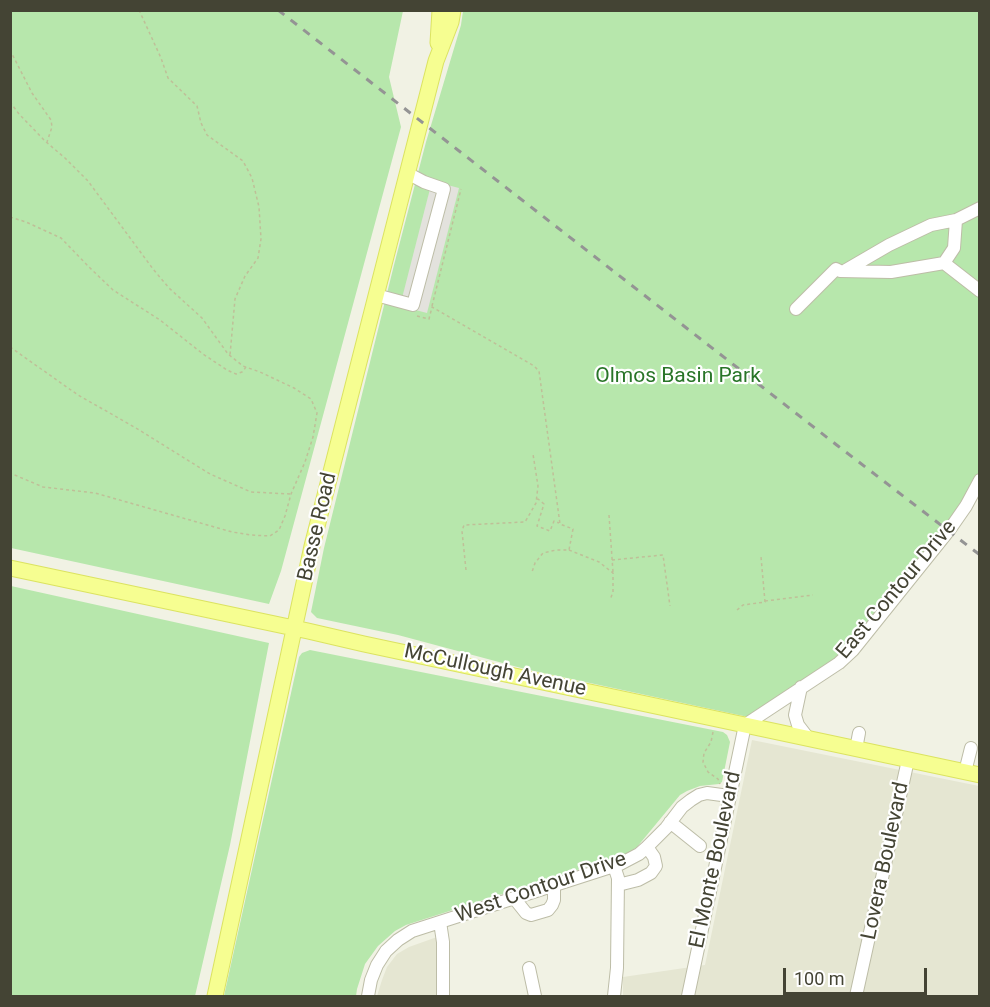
<!DOCTYPE html>
<style>
body{margin:0}
#map{position:relative;width:990px;height:1007px;overflow:hidden;background:#f1f2e4;font-family:Roboto,sans-serif}
canvas{display:block}
.frame{position:absolute;inset:0;border:12px solid #444434;pointer-events:none}
.scale{position:absolute;left:783px;top:968px;width:144px;height:27px;box-sizing:border-box;border:3px solid #444434;border-top:0;padding-left:8px;font-size:18px;line-height:21px;white-space:nowrap;color:#444434;-webkit-text-stroke:4px #fff;paint-order:stroke}
</style>
<div id="map">
<canvas width="990" height="1007"></canvas>
<div class="frame"></div>
<div class="scale">100 m</div>
</div>
<script>
const ctx = document.querySelector('canvas').getContext('2d');
ctx.lineJoin = 'round';
function fillPath(path, color) { ctx.fillStyle = color; ctx.fill(path, 'evenodd'); }
const shape = rows => new Path2D(rows.map(r => 'M' + r).join(''));
function trace(path, color, width, dash) { ctx.strokeStyle = color; ctx.lineWidth = width; ctx.lineCap = dash ? 'butt' : 'round'; ctx.setLineDash(dash || []); ctx.stroke(path); }
function label(font, color, halo, rows, align = 'center') {
  ctx.font = font + ' Roboto,sans-serif'; ctx.lineWidth = 4.5; ctx.setLineDash([]); ctx.textBaseline = 'middle'; ctx.strokeStyle = halo; ctx.fillStyle = color; for (const [text, x, y, turn = 0] of rows) {
    ctx.save(); ctx.translate(x, y); ctx.rotate((+turn || 0) * Math.PI / 180); ctx.textAlign = isNaN(turn) ? turn : align; if (halo) ctx.strokeText(text, 0, 0); ctx.fillText(text, 0, 0); ctx.restore();
  }
}
const residential = shape([
 [752,740,979,786,979,996,623,996,623,977,705,965],
 [437,937,437,996,377,996,382,980,387,967,397,954,409,947]
]);
const green = shape([
 [11,10,403,11,389,77,401,127,281,571,269,604,11,548],
 [463,11,979,11,979,473,964,502,843,652,830,663,748,717,525,669,398,635,317,618,311,612,324,548,394,265,426,142,461,25],
 [11,586,269,643,230,845,195,996,11,996],
 [310,650,723,732,727,735,730,742,722,782,719,784,700,786,687,791,680,795,637,847,627,854,406,925,395,931,378,946,365,964,357,989,356,996,224,996,299,657,302,653]
]);
const parking = shape([
 [432,181,459,188,427,313,400,306]
]);
const path = shape([
 [139,10,161,58,168,78,197,106,201,123,207,135,243,161,252,178,259,207,261,239,258,258,245,276,235,299,230,355],
 [10,50,32,93,51,120,52,127,47,142],
 [10,102,19,114,45,141,65,158,88,181,153,269,169,288,202,318,228,354,243,366,260,372,294,388,311,399,317,413,313,437,305,462,291,494,285,516,279,530,270,536,251,535,232,532,95,493,43,487,10,473],
 [10,217,26,222,61,238,89,267,113,290,160,320,203,354,227,370,236,374,242,372,246,367],
 [432,306,461,189],
 [417,316,429,319,432,307,534,366,539,371,560,524,573,529,569,550,556,550,543,553,535,563,532,572],
 [10,347,78,395,136,428,210,474,251,492,290,494],
 [538,500,538,499,544,504,537,526,550,531,554,521,559,523],
 [609,515,613,572],
 [569,550,599,562,613,573,613,592,610,600],
 [612,560,663,555,670,606],
 [466,570,462,531,464,525,525,522,536,503,538,486,533,454],
 [765,601,813,595],
 [737,610,743,605,765,602,761,557],
 [713,732,711,742,704,753,703,762,708,772,718,779,720,784]
]);
const minor = shape([
 [944,263,954,248,956,220,980,208],
 [846,270,889,245,931,225,956,220],
 [376,295,413,305,444,189,424,182,407,173],
 [796,309,836,269,840,271,891,272,944,263,980,291],
 [801,687,795,715,798,725,808,738],
 [856,749,859,733],
 [965,772,971,748],
 [670,822,700,846],
 [614,866,618,878,617,968,614,996],
 [618,885,638,880,651,873,656,866,654,857,647,847],
 [514,898,526,913,531,915,548,910,552,905,554,900,554,885],
 [440,922,443,942,443,996],
 [529,968,535,996],
 [368,996,371,980,377,965,386,951,398,940,412,931,620,864,639,854,647,847,666,828,682,807,691,800,699,795,707,793,729,796],
 [688,996,745,725,839,663,853,650,950,529,966,506,980,480],
 [856,996,908,760]
]);
const major = shape([
 [438,43,440,10],
 [10,568,308,631,364,644,980,775],
 [215,996,312,546,436,61,451,22,453,10]
]);
const rail = shape([
 [278,10,838,446,980,555]
]);
const parkNames = [
 ["Olmos Basin Park",678,377]
];
const streetNames = [
 ["Basse Road",318,527,-77],
 ["East Contour Drive",897,590,-50],
 ["McCullough Avenue",495,671,12],
 ["El Monte Boulevard",716,860,-78],
 ["Lovera Boulevard",886,861,-78],
 ["West Contour Drive",541,888,-19]
];
fillPath(residential, '#e5e6d2');
fillPath(green, '#b7e7ac');
fillPath(parking, '#e3e2dd');
trace(minor, '#bdbda7', 14);
trace(major, '#dbe361', 17);
trace(path, '#bfbf98', 1.5, [3, 3]);
trace(minor, '#fff', 12);
trace(major, '#f6fe91', 15);
trace(rail, '#949494', 3, [8, 8]);
label('21px', '#297528', '#fff', parkNames);
label('21px', '#444434', '#fff', streetNames);
</script>
